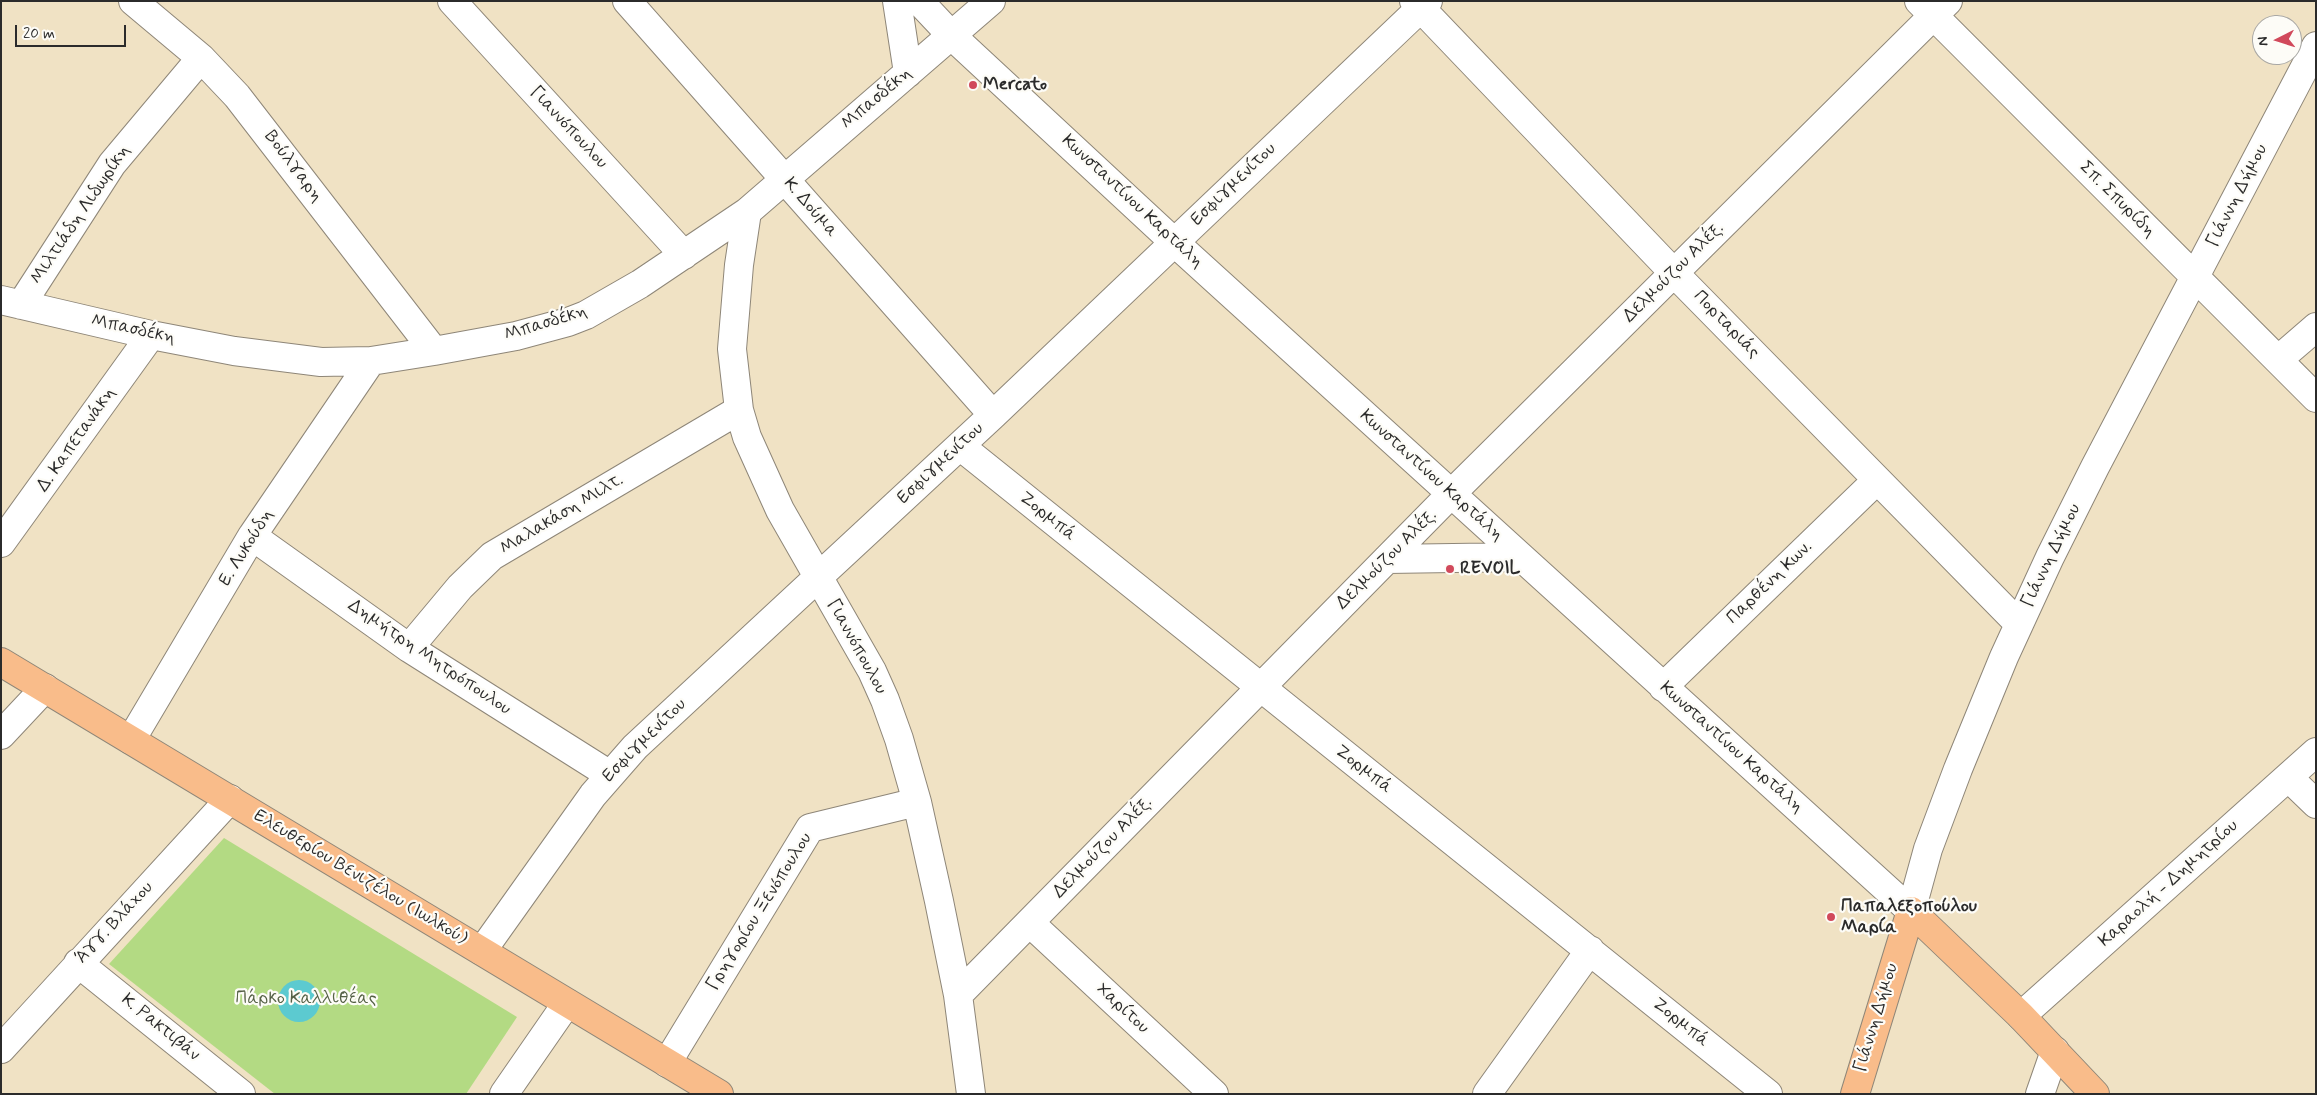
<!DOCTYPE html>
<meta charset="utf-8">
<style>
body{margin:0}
#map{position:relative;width:2317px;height:1095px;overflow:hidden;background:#f0e2c4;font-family:Mynerve,sans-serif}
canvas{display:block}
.frame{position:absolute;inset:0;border:2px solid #2b2b2b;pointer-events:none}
.north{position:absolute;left:2252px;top:15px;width:50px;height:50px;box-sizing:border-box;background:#fdfcf7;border:1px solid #a9a8a5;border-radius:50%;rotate:265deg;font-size:14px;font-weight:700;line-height:20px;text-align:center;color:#2b2b2b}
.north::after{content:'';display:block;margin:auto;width:18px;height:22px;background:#d1495b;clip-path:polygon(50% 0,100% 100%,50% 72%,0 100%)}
.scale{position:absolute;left:15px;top:25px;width:111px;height:22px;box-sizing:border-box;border:2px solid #2b2b2b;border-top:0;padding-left:6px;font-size:15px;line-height:18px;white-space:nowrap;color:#2b2b2b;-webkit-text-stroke:4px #fdfcf7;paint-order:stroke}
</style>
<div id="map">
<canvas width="2317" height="1095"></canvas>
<div class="frame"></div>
<div class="north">N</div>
<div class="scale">20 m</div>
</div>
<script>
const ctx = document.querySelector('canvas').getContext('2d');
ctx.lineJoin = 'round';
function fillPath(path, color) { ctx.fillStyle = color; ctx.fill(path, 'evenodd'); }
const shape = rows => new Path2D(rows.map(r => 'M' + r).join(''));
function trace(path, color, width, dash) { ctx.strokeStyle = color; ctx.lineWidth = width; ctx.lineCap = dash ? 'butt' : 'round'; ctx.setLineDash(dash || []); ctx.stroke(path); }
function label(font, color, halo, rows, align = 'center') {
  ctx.font = font + ' Mynerve,sans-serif'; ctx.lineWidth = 4.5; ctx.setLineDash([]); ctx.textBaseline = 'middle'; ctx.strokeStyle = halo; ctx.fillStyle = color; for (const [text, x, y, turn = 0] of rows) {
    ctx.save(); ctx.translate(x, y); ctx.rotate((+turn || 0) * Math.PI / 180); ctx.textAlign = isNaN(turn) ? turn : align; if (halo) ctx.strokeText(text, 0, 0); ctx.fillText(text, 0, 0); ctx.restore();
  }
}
const green = shape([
 [224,838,517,1017,466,1094,275,1094,109,964]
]);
const water = shape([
 '278 1001a21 21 0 1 1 42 0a21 21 0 1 1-42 0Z'
]);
const minor = shape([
 [133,1,201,58,237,96,434,351],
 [452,1,684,255],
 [627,1,993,415],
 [897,1,908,73],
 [919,1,952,36,1174,242,1911,911,1928,849,1958,769,2004,657,2050,557,2095,467,2316,46],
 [1414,1,1674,273,2019,624],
 [1919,1,2316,398],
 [747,212,739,265,732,349,739,410,747,437,780,510,872,671,885,700,899,739,917,802,939,901,958,995,971,1094],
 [1,300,151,335,234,351,321,362,371,361,434,351,516,336,568,322,586,315,640,284,747,212,991,1],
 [21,305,112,164,201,58],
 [2279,359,2316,327],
 [960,446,1768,1094],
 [252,536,409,648,610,775],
 [1,543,151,335],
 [1387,559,1520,557],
 [409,648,460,587,492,556,739,410],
 [1663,687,1877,480],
 [1,735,45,688],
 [131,740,252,536,371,361],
 [2289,778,2316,804],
 [1030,923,1214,1094],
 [482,951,593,795,635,747,993,415,1428,1],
 [78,963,241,1094],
 [958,995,1451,494,1948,1],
 [2021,1016,2316,752],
 [1,1049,230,799],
 [667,1063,810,828,917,802],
 [504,1094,567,1003],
 [1487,1094,1590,950],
 [2040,1094,2055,1051]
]);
const major = shape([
 [1,662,719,1094],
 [1855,1094,1911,911,2021,1016,2095,1094]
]);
const markers = [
 [973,85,5,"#d1495b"],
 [1450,569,5,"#d1495b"],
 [1831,917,5,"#d1495b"]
];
const poiNames = [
 ["Mercato",983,85],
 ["REVOIL",1460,569],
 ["Παπαλεξοπούλου",1841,907],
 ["Μαρία",1841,928]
];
const streetNames = [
 ["Μπασδέκη",877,99,-40],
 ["Γιαννόπουλου",568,128,47],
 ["Βούλγαρη",293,167,53],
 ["Εσφιγμενίτου",1234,185,-44],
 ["Γιάννη Δήμου",2238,196,-63],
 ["Σπ. Σπυρίδη",2117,200,45],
 ["Κωνσταντίνου Καρτάλη",1132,202,43],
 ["Κ. Δούμα",810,208,49],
 ["Μιλτιάδη Λιδωρίκη",81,215,-56],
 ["Δελμούζου Αλέξ.",1674,273,-45],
 ["Μπασδέκη",546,324,-17],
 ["Πορταριάς",1726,325,46],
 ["Μπασδέκη",133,330,12],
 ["Δ. Καπετανάκη",77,440,-55],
 ["Εσφιγμενίτου",941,464,-43],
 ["Κωνσταντίνου Καρτάλη",1431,476,42],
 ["Μαλακάση Μιλτ.",562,515,-31],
 ["Ζορμπά",1047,517,39],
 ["Ε. Λυκούδη",247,548,-58],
 ["Γιάννη Δήμου",2052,556,-64],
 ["Δελμούζου Αλέξ.",1387,560,-45],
 ["Παρθένη Κων.",1770,583,-44],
 ["Γιαννόπουλου",856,647,61],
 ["Δημήτρη Μητρόπουλου",429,658,34],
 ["Εσφιγμενίτου",645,741,-45],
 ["Κωνσταντίνου Καρτάλη",1731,748,42],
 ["Ζορμπά",1363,770,38],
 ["Δελμούζου Αλέξ.",1103,848,-46],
 ["Ελευθερίου Βενιζέλου (Ιωλκού)",360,878,31],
 ["Καραολή - Δημητρίου",2169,884,-42],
 ["Γρηγορίου Ξενόπουλου",760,912,-58],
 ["Άγγ. Βλάχου",115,923,-47],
 ["Χαρίτου",1122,1009,43],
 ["Γιάννη Δήμου",1877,1018,-73],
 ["Ζορμπά",1680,1023,39],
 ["Κ. Ρακτιβάν",160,1028,39]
];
const parkNames = [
 ["Πάρκο Καλλιθέας",306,999]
];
fillPath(green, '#b3da83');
fillPath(water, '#5ccad0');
trace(minor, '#8e8678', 30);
trace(major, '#8e8678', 30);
trace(minor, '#fff', 28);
trace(major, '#f9bc8a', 28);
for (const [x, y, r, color] of markers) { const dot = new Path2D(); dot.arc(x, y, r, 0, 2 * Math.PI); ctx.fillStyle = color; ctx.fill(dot); trace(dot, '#fdfcf7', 2); }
label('bold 18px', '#2b2b2b', '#fdfcf7', poiNames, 'left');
label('18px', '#2b2b2b', '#fdfcf7', streetNames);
label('18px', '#546045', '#fdfcf7', parkNames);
</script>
